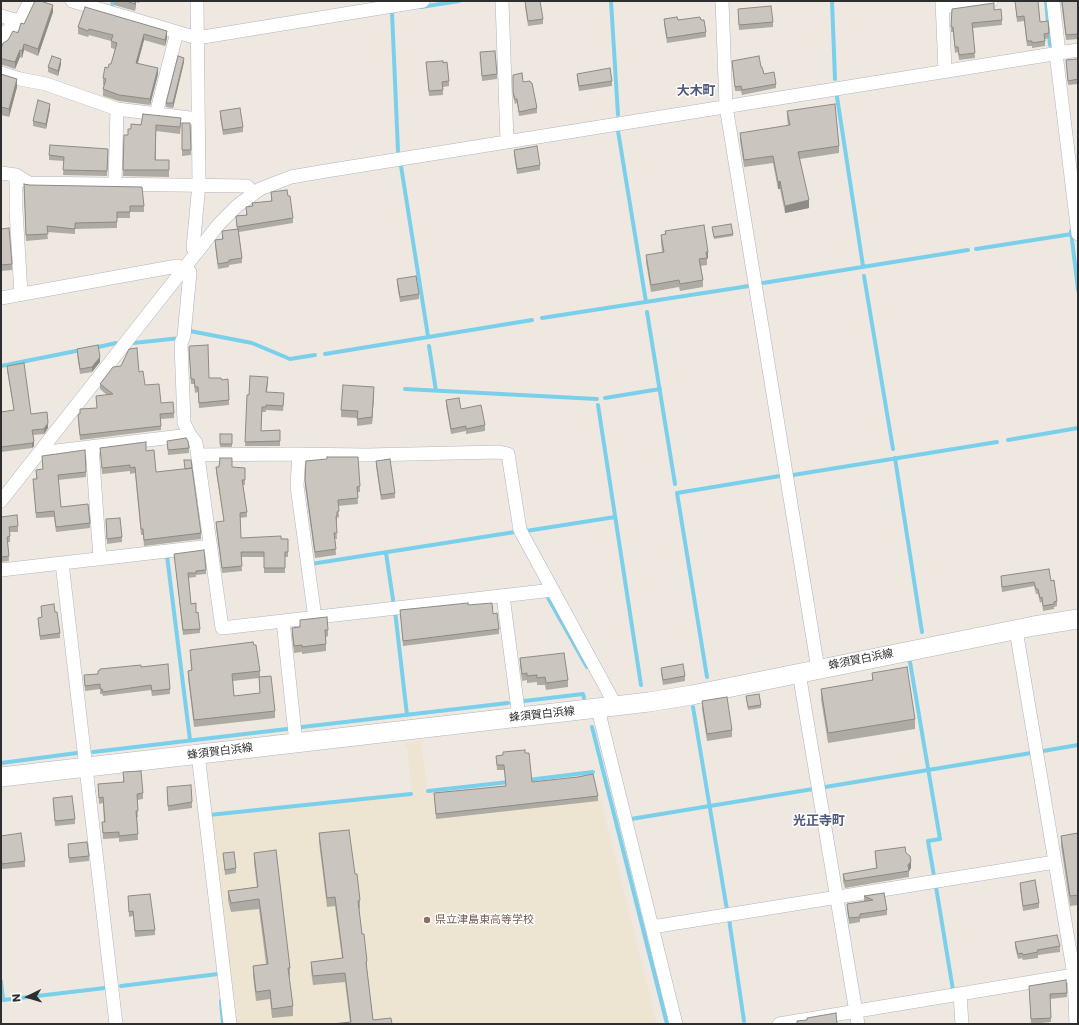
<!DOCTYPE html>
<meta charset="utf-8">
<style>
body{margin:0}
#map{position:relative;width:1079px;height:1025px;overflow:hidden;background:#eee8e1;font-family:Poppins,sans-serif}
canvas{display:block}
.frame{position:absolute;inset:0;border:2px solid #2e2e2e;pointer-events:none}
.north{position:absolute;left:8px;top:977px;width:40px;height:40px;-webkit-text-stroke:3px #fff;paint-order:stroke;rotate:265deg;font-size:11px;font-weight:700;line-height:16px;text-align:center;color:#2e2e2e}
.north::after{content:'';display:block;margin:auto;width:14px;height:18px;background:#2e2e2e;clip-path:polygon(50% 0,100% 100%,50% 72%,0 100%)}
</style>
<div id="map">
<canvas width="1079" height="1025"></canvas>
<div class="frame"></div>
<div class="north">N</div>
</div>
<script>
const ctx = document.querySelector('canvas').getContext('2d');
ctx.lineJoin = 'round';
function fillPath(path, color) { ctx.fillStyle = color; ctx.fill(path, 'evenodd'); }
const shape = rows => new Path2D(rows.map(r => 'M' + r).join(''));
function trace(path, color, width, dash) { ctx.strokeStyle = color; ctx.lineWidth = width; ctx.lineCap = dash ? 'butt' : 'round'; ctx.setLineDash(dash || []); ctx.stroke(path); }
function label(font, color, halo, rows, align = 'center') {
  ctx.font = font + ' Poppins,"Noto Sans JP",sans-serif'; ctx.lineWidth = 3; ctx.setLineDash([]); ctx.textBaseline = 'middle'; ctx.strokeStyle = halo; ctx.fillStyle = color; for (const [text, x, y, turn = 0] of rows) {
    ctx.save(); ctx.translate(x, y); ctx.rotate((+turn || 0) * Math.PI / 180); ctx.textAlign = isNaN(turn) ? turn : align; if (halo) ctx.strokeText(text, 0, 0); ctx.fillText(text, 0, 0); ctx.restore();
  }
}
const education = shape([
 [424,740,421,745,428,793,594,774,657,1024,234,1024,211,817,412,795,407,747,403,743]
]);
const stream = shape([
 [611,1,618,115],
 [832,1,835,79],
 [1046,1,1050,45],
 [421,7,459,1],
 [111,10,113,1],
 [392,12,398,151],
 [837,97,863,266],
 [618,131,646,302],
 [401,166,428,336],
 [1071,231,1078,290],
 [976,249,1072,234],
 [864,276,893,449],
 [763,283,968,250],
 [647,312,675,484],
 [542,318,749,286],
 [190,328,190,331,252,343,290,359,315,355],
 [133,343,181,338],
 [429,346,436,391],
 [94,348,116,343],
 [325,354,532,320],
 [1,366,81,350],
 [405,389,597,399],
 [605,398,660,389],
 [598,405,641,685],
 [1008,440,1078,428],
 [895,458,922,632],
 [793,475,997,442],
 [526,531,615,517],
 [386,553,394,606],
 [167,556,190,740],
 [311,564,515,532],
 [547,596,587,667],
 [395,611,407,715],
 [910,662,940,839,928,841,934,876],
 [707,677,677,493,780,476],
 [524,701,583,694,584,698],
 [693,707,727,910],
 [302,727,508,703],
 [592,727,667,1024],
 [1043,751,1078,745],
 [93,752,287,729],
 [1,763,77,753],
 [528,780,593,772],
 [825,787,1031,753],
 [428,791,509,782],
 [209,815,411,794],
 [631,819,813,789],
 [936,887,953,990],
 [729,919,744,1021],
 [1,981,3,1000,105,988],
 [121,986,218,974],
 [221,1001,223,1024]
]);
const street = shape([
 [72,1,197,38,423,1],
 [502,1,507,141],
 [722,1,726,106,818,669],
 [942,1,945,70],
 [1053,1,1059,53],
 [942,7,991,1],
 [1,16,19,21],
 [1,42,7,31,21,19,30,1],
 [1056,53,1078,234],
 [1,73,20,79,46,84,117,109,198,119],
 [156,114,177,32],
 [1,173,16,175,29,183,247,186,253,193],
 [16,175,16,210,21,294],
 [115,184,117,109],
 [195,254,193,248,199,184,197,1],
 [1,298,177,266,185,268,190,272,184,336,181,343,184,423,190,435,196,443,222,628,283,621,296,743],
 [92,447,100,559],
 [39,453,190,435],
 [299,454,297,486,315,618],
 [198,455,288,454,367,455,499,452,508,454,520,530,616,706],
 [1,501,219,224,237,206,260,189,291,177,326,171,1078,50],
 [62,563,116,1024],
 [1,570,211,546],
 [503,596,519,717],
 [283,621,553,590],
 [1016,630,1074,975,1076,1024],
 [799,673,858,1024],
 [598,709,676,1024],
 [198,754,230,1024],
 [652,927,1055,862],
 [960,995,962,1024],
 [779,1024,1074,975]
]);
const secondary = shape([
 [1,777,649,702,692,695,1034,626,1078,619]
]);
const wall = shape([
 [45,1,45,2,53,12,38,56,24,50,22,58,20,57,15,69,3,65,1,66,1,49,18,33,24,24],
 [114,1,140,1,139,3,136,2,135,11,114,5],
 [525,1,543,19,543,24,528,26,525,6],
 [1015,1,1038,1,1040,22,1049,33,1049,38,1045,39,1045,46,1032,48,1032,46,1027,46,1024,21,1017,22],
 [1061,1,1078,1,1078,39,1066,40],
 [85,7,167,38,165,46,144,40,138,63,158,74,150,105,119,101,103,96,103,89,104,85,103,85,103,78,108,68,111,64,115,49,111,48,111,41,89,35,88,37,78,34,78,27],
 [738,9,773,22,773,27,739,30],
 [952,9,994,10,1002,20,1002,25,973,28,975,58,959,60,958,52,955,53,953,32,951,32],
 [664,19,701,20,706,32,706,37,667,43,664,24],
 [480,52,497,74,497,79,482,81],
 [1078,59,1078,84,1068,85,1066,60],
 [732,61,761,67,764,74,776,84,776,88,742,95,741,91,735,91],
 [184,62,173,108,166,107,166,103],
 [426,62,443,63,449,81,449,86,443,87,443,95,429,96],
 [61,64,58,76,48,72,48,67],
 [1,74,17,87,9,117,1,115],
 [577,74,612,81,612,86,579,91,577,79],
 [513,75,523,82,531,83,537,108,537,113,519,116,517,103,515,104,513,96],
 [50,109,46,129,33,126,33,121],
 [220,111,243,127,243,132,223,135,220,116],
 [787,111,839,146,839,153,800,159,809,208,785,213,780,189,778,189,773,163,744,167,740,140,740,133,788,126,787,118],
 [182,123,190,123,191,155,182,156],
 [131,124,181,125,180,134,156,131,156,160,169,160,169,177,123,176,124,135,128,135,131,129],
 [108,149,107,176,63,175,64,161,49,160,49,155],
 [514,150,540,165,540,170,517,174,514,155],
 [24,184,144,206,144,212,130,212,130,218,117,218,117,228,75,229,75,234,47,232,48,239,26,241],
 [271,192,293,218,293,223,239,232,242,258,242,263,229,265,229,267,218,269,215,245,215,240,222,239,222,231,237,229,236,216,246,215,246,207,252,206,252,203,271,201],
 [712,227,733,234,733,236,714,239],
 [1,229,12,264,12,270,1,271],
 [665,231,708,258,707,259,707,265,701,266,703,280,703,287,680,291,679,287,651,292,646,262,646,255,662,252,661,242,661,235,665,234],
 [397,279,419,294,419,299,400,302,397,284],
 [77,349,100,362,92,372,80,374,77,354],
 [189,352,209,378,222,380,229,400,229,405,199,408,198,392,195,393,194,384,191,384],
 [7,366,31,414,48,428,44,434,33,435,34,446,32,448,1,452,1,412,14,410,7,371],
 [121,366,139,372,145,385,161,403,174,413,174,418,161,419,161,430,80,440,78,419,78,415,80,415,80,409,97,408,96,396,107,395,100,389,100,384],
 [268,382,267,392,284,398,283,411,266,410,266,412,262,412,261,431,280,430,280,446,245,446,249,395],
 [374,394,372,424,357,426,357,418,341,417,341,410],
 [446,400,461,409,485,425,485,431,466,434,466,431,451,434,446,405],
 [232,434,232,447,220,447,220,444],
 [167,441,189,448,189,453,168,455],
 [100,448,146,451,156,472,201,533,201,539,144,546,143,535,141,535,135,473,130,474,130,471,102,474],
 [42,456,86,472,86,477,58,480,61,507,90,523,90,528,56,532,54,517,36,518,33,479,36,479,36,470,43,469],
 [376,461,395,493,395,498,381,500,376,466],
 [216,467,245,468,245,485,243,485,247,512,247,517,240,518,241,538,288,539,288,557,285,557,285,573,264,573,264,557,241,557,242,571,222,573,216,527,216,522,224,521,216,472],
 [305,480,360,486,360,492,357,492,358,504,338,506,339,517,337,518,337,522,336,522,337,539,335,539,336,555,315,558,305,486],
 [1,517,18,526,18,532,10,532,10,542,8,542,9,561,1,562],
 [106,519,122,537,122,542,107,544],
 [174,554,206,570,206,574,196,575,196,577,188,578,191,604,200,629,200,633,183,635],
 [1001,576,1051,581,1057,601,1057,606,1054,607,1054,609,1043,611,1042,602,1040,603,1038,594,1036,594,1034,586,1002,592,1001,581],
 [468,605,493,614,499,629,499,634,403,646,400,610],
 [41,606,55,612,60,633,60,638,40,640,38,618,42,617],
 [292,628,328,630,328,636,326,637,326,651,302,654,302,652,294,653,292,635],
 [254,645,260,671,260,677,275,711,275,718,194,727,188,678,188,671,191,670,190,650],
 [259,678,260,693,234,696,233,681],
 [520,658,568,680,568,687,546,690,545,685,537,685,537,682,527,683,527,680,522,681,520,665],
 [141,667,170,689,170,694,152,696,151,690,103,696,102,694,100,694,100,689,85,691,84,675,98,674],
 [661,668,685,676,685,681,663,685,661,673],
 [872,673,915,719,915,729,828,743,821,699,821,689,872,681],
 [746,696,761,705,761,708,748,710],
 [702,701,732,730,732,737,707,741,702,709],
 [525,753,532,782,598,796,598,801,436,819,434,793,506,786,504,770,497,770,496,756],
 [123,772,143,793,143,799,137,800,138,817,137,817,138,840,119,842,119,838,103,839,102,822,104,822,103,803,99,804,98,784,123,782],
 [167,787,192,802,192,808,168,811],
 [53,798,75,819,75,824,55,826],
 [319,833,355,874,360,900,360,909,359,909,362,934,367,961,367,970,373,1020,392,1024,350,1022,345,982,313,985,311,971,311,962,342,958,335,906,327,907,319,842],
 [1078,833,1078,905,1070,906,1061,846,1061,836],
 [1,836,25,861,25,867,2,869,1,861],
 [68,844,89,856,89,861,69,863],
 [875,851,906,853,911,868,909,871,909,877,845,888,843,881,843,874,876,869],
 [223,853,236,868,236,873,225,875],
 [254,853,290,968,290,977,289,978,293,1006,293,1016,272,1018,270,999,256,1001,253,976,253,966,266,964,259,909,231,912,228,900,228,891,257,887,254,862],
 [1020,883,1039,903,1039,908,1023,911,1020,888],
 [884,893,887,910,887,915,860,919,860,922,849,924,847,909,847,904,865,901,864,901,864,896],
 [128,896,155,930,155,935,135,937,133,916,129,917],
 [1015,942,1060,946,1060,952,1038,955,1038,958,1023,960,1022,958,1018,959,1015,947],
 [1066,980,1067,997,1050,999,1051,1022,1031,1024,1029,986]
]);
const shadedWall = shape([
 [135,1,136,1,136,2,135,11],
 [53,5,53,12,38,56,38,49],
 [167,31,167,38,165,46,165,40],
 [144,34,144,40,136,69,136,63],
 [24,44,24,50,22,58,22,51],
 [20,50,20,57,15,69,15,62],
 [184,58,184,62,173,108,173,103],
 [61,59,61,64,58,76,58,71],
 [158,68,158,74,150,105,150,99],
 [17,79,17,87,9,117,9,109],
 [50,104,50,109,46,129,46,124],
 [780,181,780,189,778,189,778,182],
 [809,200,809,208,785,213,785,206],
 [706,252,708,252,708,258,707,259],
 [100,357,100,362,92,372,92,367],
 [374,387,374,394,372,424,372,417],
 [48,423,48,428,44,434,44,429],
 [34,441,34,446,32,448,32,443],
 [911,861,911,868,909,871,908,865]
]);
const building = shape([
 [35,1,44,1,43,2,53,5,38,49,24,44,22,51,20,50,15,62,3,59,1,59,1,49,3,43,8,40,13,31,18,33,21,23,24,24,35,1],
 [126,1,135,1,135,4,126,1],
 [525,1,540,1,543,19,528,21,525,1],
 [1015,1,1038,1,1040,22,1048,21,1049,33,1044,34,1045,41,1032,43,1032,41,1027,41,1024,16,1017,17,1015,1],
 [1062,1,1078,1,1078,34,1066,35,1062,1],
 [994,3,994,10,1001,9,1002,20,972,23,975,53,959,55,958,47,955,47,953,27,951,27,952,9,994,3],
 [771,6,773,22,739,25,738,9,771,6],
 [85,7,167,31,165,40,144,34,136,63,158,68,150,99,119,95,103,89,106,79,103,78,105,67,108,68,109,64,111,64,117,43,111,41,113,35,89,29,88,31,78,27,85,7],
 [677,17,678,20,700,17,701,20,704,20,706,32,667,38,664,19,677,17],
 [495,51,497,74,482,76,480,52,495,51],
 [52,56,61,59,58,71,48,67,52,56],
 [178,56,184,58,173,103,166,103,178,56],
 [759,56,761,67,762,67,764,74,774,72,776,84,742,90,741,86,735,87,732,61,759,56],
 [1078,59,1078,79,1068,81,1066,60,1078,59],
 [443,61,443,63,447,62,449,81,442,82,443,90,429,91,426,62,443,61],
 [610,68,612,81,579,86,577,74,610,68],
 [522,73,523,82,530,81,531,83,532,83,537,108,519,112,517,99,515,99,513,92,513,75,522,73],
 [1,74,17,79,9,109,1,107,1,74],
 [38,100,50,104,46,124,33,121,38,100],
 [835,104,839,146,798,152,809,200,785,206,780,181,778,182,773,156,744,160,740,133,790,125,787,111,835,104],
 [240,108,243,127,223,130,220,111,240,108],
 [143,114,181,118,180,127,156,125,155,160,169,160,169,170,123,170,124,135,128,135,128,129,131,129,131,124,141,125,143,114],
 [182,123,190,123,191,150,182,150,182,123],
 [50,145,108,149,107,171,63,170,64,157,49,155,50,145],
 [537,146,540,165,517,169,514,150,537,146],
 [24,184,29,185,142,187,144,206,130,206,130,212,117,212,117,222,75,223,75,229,47,226,48,234,26,235,24,184],
 [287,190,288,196,290,196,293,218,237,227,236,216,247,215,246,207,253,206,252,203,272,201,271,192,287,190],
 [731,224,733,234,714,237,712,227,731,224],
 [704,225,708,252,706,252,707,258,699,259,703,280,680,284,679,280,651,285,646,255,664,252,661,235,666,234,665,231,704,225],
 [9,228,12,264,1,265,1,229,9,228],
 [238,229,242,258,229,260,229,262,218,264,215,240,223,239,222,231,238,229],
 [416,276,419,294,400,297,397,279,416,276],
 [98,345,100,357,92,367,80,369,77,349,98,345],
 [208,345,209,378,221,378,222,380,228,379,229,400,199,403,198,387,195,387,194,379,191,379,189,347,190,346,208,345],
 [137,348,139,372,143,371,145,385,159,384,161,403,173,402,174,413,160,414,161,426,80,435,78,415,80,414,80,409,97,408,96,396,113,394,100,384,113,367,121,366,129,349,137,348],
 [24,363,31,414,47,412,48,423,44,429,32,430,34,441,32,443,1,447,1,412,14,410,7,366,24,363],
 [250,376,268,377,266,392,284,393,283,406,266,405,266,407,262,407,261,431,280,430,280,441,245,442,247,395,249,395,250,376],
 [343,385,374,387,372,417,357,419,358,411,341,410,343,385],
 [459,398,461,409,481,405,485,425,466,429,466,426,451,429,446,400,459,398],
 [220,434,232,434,232,444,220,444,220,434],
 [186,438,188,441,189,448,168,450,167,441,186,438],
 [146,442,146,451,154,450,156,472,192,468,201,533,144,540,143,529,141,529,135,467,130,468,130,465,102,468,100,448,146,442],
 [85,450,86,472,58,475,61,507,88,504,90,523,56,527,54,511,36,513,33,479,37,479,36,470,43,469,42,456,85,450],
 [327,457,358,457,360,486,357,487,358,498,338,500,339,511,337,512,337,516,336,516,337,533,334,533,336,549,315,552,305,480,306,461,327,459,327,457],
 [220,458,232,458,232,467,245,468,245,480,242,480,247,512,240,513,241,538,281,536,281,539,288,539,288,552,285,552,285,568,264,568,264,552,241,552,242,566,222,568,216,522,224,521,216,467,219,467,220,458],
 [390,459,395,493,381,495,376,461,390,459],
 [184,460,191,460,192,468,185,469,184,460],
 [17,515,18,526,9,527,10,536,7,537,9,556,1,557,1,517,17,515],
 [120,518,122,537,107,539,106,519,120,518],
 [204,550,206,570,196,571,196,573,188,573,191,604,196,603,196,613,198,612,200,629,183,630,174,554,204,550],
 [1049,569,1051,581,1054,580,1057,601,1054,602,1054,604,1043,606,1042,597,1040,598,1038,589,1036,589,1034,582,1002,587,1001,576,1049,569],
 [468,603,468,605,492,603,493,614,497,613,499,629,403,641,400,610,468,603],
 [54,604,55,612,57,612,60,633,40,636,38,618,42,617,41,606,54,604],
 [327,617,328,630,325,630,326,644,302,647,302,645,294,646,292,628,300,627,300,620,327,617],
 [253,642,254,645,256,645,260,671,232,674,234,696,260,693,259,677,271,676,275,711,194,720,188,671,192,670,190,650,253,642],
 [564,653,568,680,546,683,545,677,537,678,537,675,527,676,527,673,522,674,520,658,564,653],
 [168,664,170,689,152,691,151,685,103,692,102,689,100,689,100,684,85,686,84,675,98,674,98,671,100,670,100,669,141,665,141,667,168,664],
 [683,664,685,676,663,680,661,668,683,664],
 [907,667,915,719,828,733,821,689,873,680,872,673,907,667],
 [759,694,761,705,748,707,746,696,759,694],
 [727,697,732,730,707,734,702,701,727,697],
 [525,750,525,753,529,753,532,782,578,777,593,774,598,796,436,814,434,793,506,786,504,765,497,765,496,756,503,755,503,752,525,750],
 [141,771,143,793,137,794,138,811,136,811,138,834,119,836,119,832,103,833,102,822,105,822,103,797,99,798,98,784,124,782,123,772,141,771],
 [191,785,192,802,168,806,167,787,191,785],
 [72,796,75,819,55,821,53,798,72,796],
 [349,830,355,874,357,874,360,900,358,901,362,934,364,934,367,961,366,962,373,1020,391,1018,392,1024,332,1024,351,1022,345,973,313,976,311,962,343,958,335,897,327,898,319,833,349,830],
 [21,833,25,861,2,864,1,856,1,836,21,833],
 [1078,833,1078,895,1070,896,1061,836,1078,833],
 [87,842,89,856,69,858,68,844,87,842],
 [905,847,906,853,910,856,911,861,908,865,909,871,845,881,843,874,877,868,875,851,905,847],
 [276,850,290,968,288,968,293,1006,272,1009,270,990,256,992,253,966,268,964,259,899,231,903,228,891,258,887,254,853,276,850],
 [234,852,236,868,225,870,223,853,234,852],
 [1035,880,1039,903,1023,906,1020,883,1035,880],
 [884,893,887,910,860,914,860,917,849,918,847,904,873,900,864,896,884,893],
 [150,894,155,930,135,931,133,911,129,912,128,896,150,894],
 [1057,935,1060,946,1037,950,1038,952,1023,955,1022,953,1018,954,1015,942,1057,935],
 [1066,980,1067,993,1050,994,1051,1018,1031,1019,1029,986,1066,980],
 [836,1013,837,1024,797,1024,797,1021,807,1020,807,1018,836,1013]
]);
const markers = [
 [427,920,4,"#8d6e63"]
];
const streetNames = [
 ["蜂須賀白浜線",861,660,-11],
 ["蜂須賀白浜線",542,715,-6],
 ["蜂須賀白浜線",220,752,-7]
];
const educationNames = [
 ["県立津島東高等学校",435,920]
];
const quarterNames = [
 ["大木町",696,92],
 ["光正寺町",819,822]
];
fillPath(education, '#eee4d2');
trace(stream, '#7ad0ea', 4);
trace(street, '#b1b4bd', 14);
trace(secondary, '#b1b4bd', 20);
trace(street, '#fff', 13);
trace(secondary, '#fff', 19);
fillPath(wall, '#aeaaa4');
fillPath(shadedWall, '#8d8b86');
fillPath(building, '#cac6bf');
trace(building, '#8d8b86', 1);
for (const [x, y, r, color] of markers) { const dot = new Path2D(); dot.arc(x, y, r, 0, 2 * Math.PI); ctx.fillStyle = color; ctx.fill(dot); trace(dot, '#fff', 1.5); }
label('11px', '#2e2e2e', '#fff', streetNames);
label('11px', '#785e54', '#fff', educationNames, 'left');
label('bold 13px', '#4f597d', '#fff', quarterNames);
</script>
